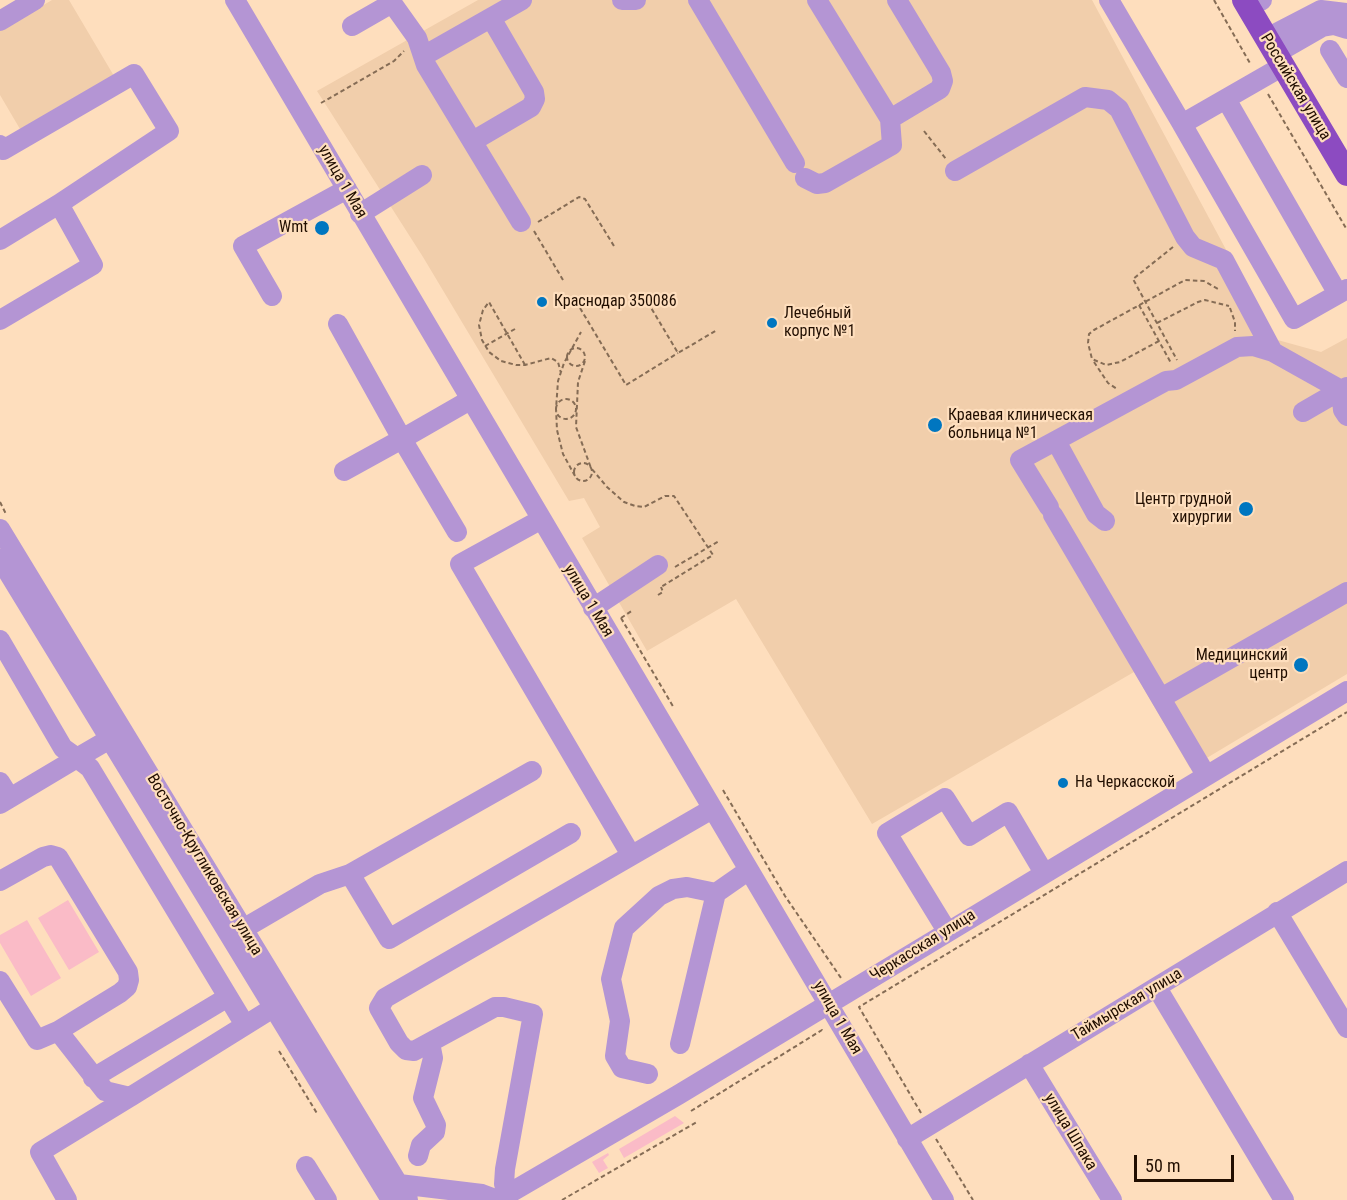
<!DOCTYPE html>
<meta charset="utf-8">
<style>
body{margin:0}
#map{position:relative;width:1347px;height:1200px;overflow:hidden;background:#fedebd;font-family:"Roboto Condensed",sans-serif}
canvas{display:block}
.scale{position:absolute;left:1134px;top:1155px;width:100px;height:27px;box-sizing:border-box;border:3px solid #210e00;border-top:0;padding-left:8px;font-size:18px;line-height:21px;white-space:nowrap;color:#210e00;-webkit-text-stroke:4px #fedebd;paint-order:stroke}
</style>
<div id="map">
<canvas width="1347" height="1200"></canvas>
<div class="scale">50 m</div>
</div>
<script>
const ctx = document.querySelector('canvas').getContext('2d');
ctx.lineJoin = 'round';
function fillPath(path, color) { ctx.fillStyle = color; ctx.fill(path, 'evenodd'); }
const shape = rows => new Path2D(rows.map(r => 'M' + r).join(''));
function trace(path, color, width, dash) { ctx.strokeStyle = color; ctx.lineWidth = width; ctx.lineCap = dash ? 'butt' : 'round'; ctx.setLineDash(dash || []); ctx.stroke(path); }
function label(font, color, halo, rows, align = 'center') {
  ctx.font = font + ' "Roboto Condensed",sans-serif'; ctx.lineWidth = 4.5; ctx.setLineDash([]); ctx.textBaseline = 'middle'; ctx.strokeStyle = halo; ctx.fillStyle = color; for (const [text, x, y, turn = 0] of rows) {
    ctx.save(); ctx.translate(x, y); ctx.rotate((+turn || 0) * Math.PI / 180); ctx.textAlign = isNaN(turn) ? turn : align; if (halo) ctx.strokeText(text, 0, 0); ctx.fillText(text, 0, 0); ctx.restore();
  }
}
const built = shape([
 [52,0,69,0,114,76,20,129,0,95,0,31],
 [478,0,1092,0,1274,339,1321,352,1347,338,1347,674,1190,768,1134,672,872,824,736,599,647,651,582,538,600,527,584,498,569,501,423,257,317,91]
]);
const green = shape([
 [68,900,99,952,69,970,38,918],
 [27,920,61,978,31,996,0,943,0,935],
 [675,1116,684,1123,624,1158,619,1149],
 [608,1153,609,1155,603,1160,608,1168,599,1173,592,1162]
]);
const path = shape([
 [1214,0,1251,65],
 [1268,94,1347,230],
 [321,103,394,61,404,51],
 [924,131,946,159],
 [538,222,579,197,585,199,614,246],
 [534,231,563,280],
 [1173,247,1133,279,1177,360],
 [644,296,678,353,717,330],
 [1139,305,1171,363],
 [580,308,626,385,678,353],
 [1230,308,1235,322,1235,331],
 [1157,323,1198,302,1205,300,1229,306],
 [1159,341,1120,362,1106,365,1092,359,1088,343,1089,334,1094,330,1185,280,1204,281,1220,290],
 [485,346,515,329],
 '567 357a9 9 0 1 1 18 0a9 9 0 1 1-18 0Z',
 [585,361,578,382,576,427,591,468,607,487,624,502,635,506,644,507,665,496,674,496,713,555,661,587],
 [1094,362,1108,383,1117,389],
 [525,365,489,302,483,310,479,325,482,340,489,352,501,361,516,365,525,365,551,358,558,362,561,373],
 '556 409a10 10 0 1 1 20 0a10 10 0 1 1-20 0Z',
 '574 472a9 9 0 1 1 18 0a9 9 0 1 1-18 0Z',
 [575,476,563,454,557,430,556,409,558,381,564,363,581,332],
 [0,502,6,514],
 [675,567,719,541],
 [658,595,663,592,661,587],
 [621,618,674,708],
 [621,618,633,610],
 [723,790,785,896,841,978],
 [279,1051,318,1115],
 [691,1111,822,1030,824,1031],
 [921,1113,859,1007,1347,712],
 [936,1139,973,1200],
 [562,1200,697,1122]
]);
const minor = shape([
 [235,0,944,1200],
 [622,0,636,0],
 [698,0,795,163],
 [1109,0,1182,124],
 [1261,1,1262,0],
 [0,21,35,0],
 [352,26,392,3,417,38,426,65,521,222],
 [1267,38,1321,10,1347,13],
 [1330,50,1347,78],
 [1275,54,1322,27,1334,25,1347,29],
 [425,59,427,54,522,0],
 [1283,66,1182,124,1294,319,1347,289],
 [1226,99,1338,294],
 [890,119,940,89,943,81,941,73,897,0],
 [473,141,531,107,535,99,534,92,491,18],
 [0,145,3,150,134,74,169,131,59,204],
 [955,171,1085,97,1108,100,1119,109,1185,237,1193,247,1224,260,1273,352],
 [805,178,817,184,825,183,892,145,890,119,817,0],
 [360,214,422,175],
 [0,240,59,204,93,265,0,320],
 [272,296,243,246,347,189],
 [338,324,402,439,344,471],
 [1303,412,1341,390,1343,410,1347,416],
 [1056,441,1096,514,1105,521],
 [1049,507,1020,460,1166,381,1176,380,1237,347,1253,346,1273,352,1341,390,1347,387],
 [1053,515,1206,775],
 [540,520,460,564,631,855],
 [0,529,408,1200],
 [457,532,402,439,470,400],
 [0,559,391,1200],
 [593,608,658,565],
 [0,640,63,748,77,758,120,733],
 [1161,698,1347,592],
 [0,782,10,798],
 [0,804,77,758,90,768,245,1025],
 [350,874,532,771],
 [0,881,43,857,51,855,58,857,128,972,129,980,127,987,120,993,58,1031,37,1040,0,981],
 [1277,912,1347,1028],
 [243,929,320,884,350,874,389,939,571,833],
 [947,931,887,833,945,798,969,836,1008,812,1044,873],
 [1157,988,1284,1200],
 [58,1031,105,1091,130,1097,273,1008],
 [680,1044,716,893,749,870],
 [1029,1064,1112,1200],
 [648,1074,622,1068,615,1056,620,1021,611,979,624,928,659,896,673,889,687,887,716,893],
 [93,1078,228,997],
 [907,1139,1347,871],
 [418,1156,421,1145,435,1132,436,1125,423,1098,433,1058,430,1043],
 [306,1166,327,1200],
 [399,1184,482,1194,498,1200],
 [508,1194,504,1184,505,1169,533,1014,504,1007,495,1007,414,1051,406,1050,399,1043,379,1008,385,998,712,809],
 [67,1200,40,1152,130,1097],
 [498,1200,678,1095,1347,691]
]);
const major = shape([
 [1244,0,1347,174]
]);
const markers = [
 [322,228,8,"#0076c0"],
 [542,302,6,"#0076c0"],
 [772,323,6,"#0076c0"],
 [935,425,8,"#0076c0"],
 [1246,509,8,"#0076c0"],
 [1301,665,8,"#0076c0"],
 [1063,783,6,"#0076c0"]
];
const streetNames = [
 ["Российская улица",1295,87,59],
 ["улица 1 Мая",342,182,60],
 ["улица 1 Мая",588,601,59],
 ["Восточно-Кругликовская улица",204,865,59],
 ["Черкасская улица",923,946,-32],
 ["Таймырская улица",1127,1005,-31],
 ["улица 1 Мая",837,1018,60],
 ["улица Шпака",1070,1132,59]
];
const poiNames = [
 ["Wmt",308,228,"right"],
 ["Краснодар 350086",554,302],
 ["Лечебный",784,314],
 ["корпус №1",784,332],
 ["Краевая клиническая",948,416],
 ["больница №1",948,434],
 ["Центр грудной",1232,500,"right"],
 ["хирургии",1232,518,"right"],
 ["Медицинский",1288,656,"right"],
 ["центр",1288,674,"right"],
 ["На Черкасской",1075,783]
];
fillPath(built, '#f1ceab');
fillPath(green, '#fabbc7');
trace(path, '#856c55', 2, [4.5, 3]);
trace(minor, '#b495d4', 20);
trace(major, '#8c4bc1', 24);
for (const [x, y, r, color] of markers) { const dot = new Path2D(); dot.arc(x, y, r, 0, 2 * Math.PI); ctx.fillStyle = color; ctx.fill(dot); trace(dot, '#fedebd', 2); }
label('16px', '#210e00', '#fedebd', streetNames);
label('16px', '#210e00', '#fedebd', poiNames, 'left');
</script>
